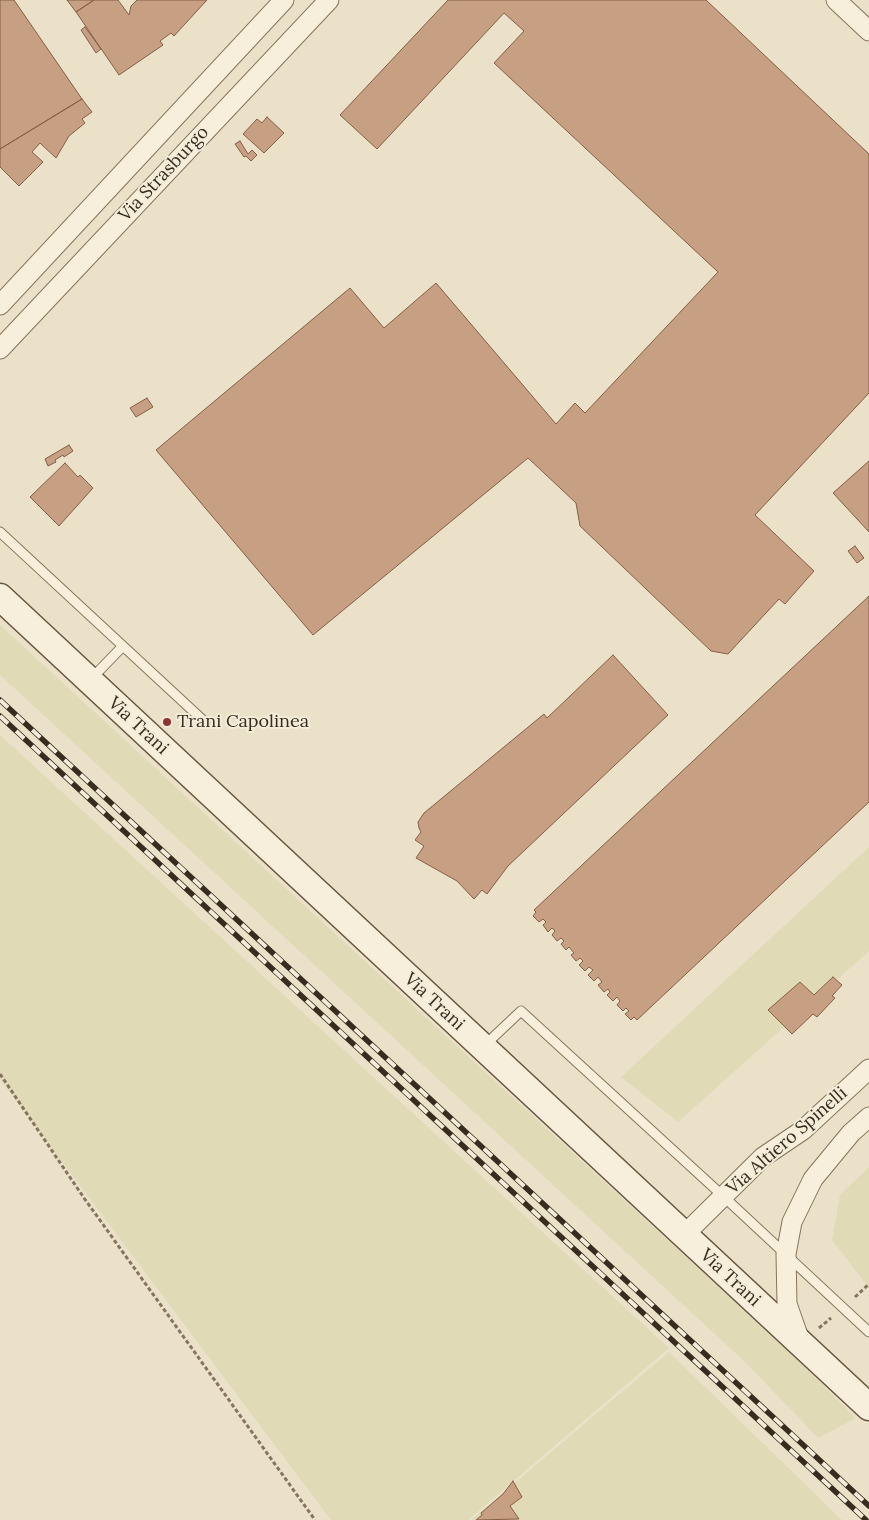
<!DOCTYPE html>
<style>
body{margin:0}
canvas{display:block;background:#ebe1c9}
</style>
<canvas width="869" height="1520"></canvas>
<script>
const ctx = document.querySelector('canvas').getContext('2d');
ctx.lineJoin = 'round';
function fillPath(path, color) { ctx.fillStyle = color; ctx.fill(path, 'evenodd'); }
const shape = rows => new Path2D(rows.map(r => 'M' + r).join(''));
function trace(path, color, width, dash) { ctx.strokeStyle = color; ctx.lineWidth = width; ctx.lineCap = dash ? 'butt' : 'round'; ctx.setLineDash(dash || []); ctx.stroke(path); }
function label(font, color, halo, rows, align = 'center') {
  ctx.font = font + ' Lora,serif'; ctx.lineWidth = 4; ctx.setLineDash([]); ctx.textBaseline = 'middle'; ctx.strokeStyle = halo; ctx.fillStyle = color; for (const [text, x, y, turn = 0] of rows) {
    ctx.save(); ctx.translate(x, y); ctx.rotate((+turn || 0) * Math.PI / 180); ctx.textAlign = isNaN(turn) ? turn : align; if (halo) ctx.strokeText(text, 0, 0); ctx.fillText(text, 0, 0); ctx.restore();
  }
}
const farmland = shape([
 [0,625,789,1352,856,1418,818,1438,744,1361,0,675],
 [0,735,669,1348,468,1520,331,1520,0,1079],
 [869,847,869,951,678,1122,621,1077],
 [869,1167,869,1288,832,1240,840,1195],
 [669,1352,842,1520,471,1520]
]);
const building = shape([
 [0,0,14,0,82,99,0,149,0,0],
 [67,0,94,0,76,12,67,0],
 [94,0,118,0,129,15,131,6,137,0,207,0,174,36,171,33,160,41,163,45,119,75,76,12,94,0],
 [448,0,706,0,869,154,869,393,755,515,814,571,785,604,779,599,728,654,711,651,580,526,576,503,528,458,313,635,156,450,350,288,384,328,436,283,556,424,575,403,585,413,718,272,494,63,524,31,504,13,377,149,340,115,448,0],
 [85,27,101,49,96,53,81,30,85,27],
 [82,99,92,112,82,119,85,123,69,136,56,158,40,143,32,152,43,162,19,186,0,167,0,149,82,99],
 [267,117,284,133,264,153,243,134,257,119,262,123,267,117],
 [240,141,248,154,252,150,257,155,251,161,246,156,244,157,235,144,240,141],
 [147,398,153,407,136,417,130,408,147,398],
 [69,445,73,451,64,457,63,455,55,460,56,462,48,466,45,459,69,445],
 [869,461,869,532,833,493,869,461],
 [65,463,78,477,80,475,93,488,59,526,30,497,65,463],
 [855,546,864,558,857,563,848,551,855,546],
 [869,596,869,802,637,1020,634,1017,631,1020,625,1014,629,1011,626,1008,623,1011,617,1005,620,1001,617,997,613,1001,607,995,610,992,608,989,604,992,598,985,602,982,598,977,594,981,588,975,593,970,589,967,585,971,579,965,583,961,580,958,576,961,571,955,574,953,569,947,566,950,561,944,564,941,561,938,557,941,552,935,555,931,552,928,548,932,543,925,546,922,543,919,539,922,533,916,536,912,534,910,869,596],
 [613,655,668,715,508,866,487,894,482,890,474,899,457,881,416,858,424,846,415,840,421,832,419,828,418,822,424,813,544,714,547,718,613,655],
 [833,977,842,985,832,996,835,998,817,1017,813,1014,792,1034,768,1010,800,982,814,995,833,977],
 [513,1481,522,1497,510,1506,519,1519,476,1520,482,1515,481,1513,503,1494,513,1481]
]);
const path = shape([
 [0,1074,84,1198,315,1520],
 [855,1297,869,1284],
 [819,1328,831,1318]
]);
const lane = shape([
 [0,532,206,723],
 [92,678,123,646],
 [485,1045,521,1011,723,1196,869,1332]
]);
const street = shape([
 [836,0,869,31],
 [0,305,284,0],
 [0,349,329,0],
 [684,1235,763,1157,803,1130,869,1069],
 [800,1341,787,1304,786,1254,792,1222,813,1179,851,1133,869,1117]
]);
const secondary = shape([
 [0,597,869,1407]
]);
const rail = shape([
 [0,700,869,1506],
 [0,716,866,1520]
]);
const markers = [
 [167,722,5,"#913333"]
];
const streetNames = [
 ["Via Strasburgo",164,174,-47],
 ["Via Trani",138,726,43],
 ["Via Trani",434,1002,43],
 ["Via Altiero Spinelli",787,1141,-41],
 ["Via Trani",730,1278,43]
];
const poiNames = [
 ["Trani Capolinea",177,722]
];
fillPath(farmland, '#e0dab7');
fillPath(building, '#c79f82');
trace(building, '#845f46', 1);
trace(lane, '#86745f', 11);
trace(street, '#86745f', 21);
trace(secondary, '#685542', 29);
trace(path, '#86745f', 3, [4, 2.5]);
trace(lane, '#f7efdb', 9);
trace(street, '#f7efdb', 19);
trace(secondary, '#f7efdb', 26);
trace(rail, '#382c21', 5.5);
trace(rail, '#f3ecd8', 4, [11]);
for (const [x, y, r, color] of markers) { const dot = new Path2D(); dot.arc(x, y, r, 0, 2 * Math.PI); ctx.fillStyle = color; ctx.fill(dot); trace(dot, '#f3ecd8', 2); }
label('18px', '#382c21', '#f3ecd8', streetNames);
label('18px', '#382c21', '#f3ecd8', poiNames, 'left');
</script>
